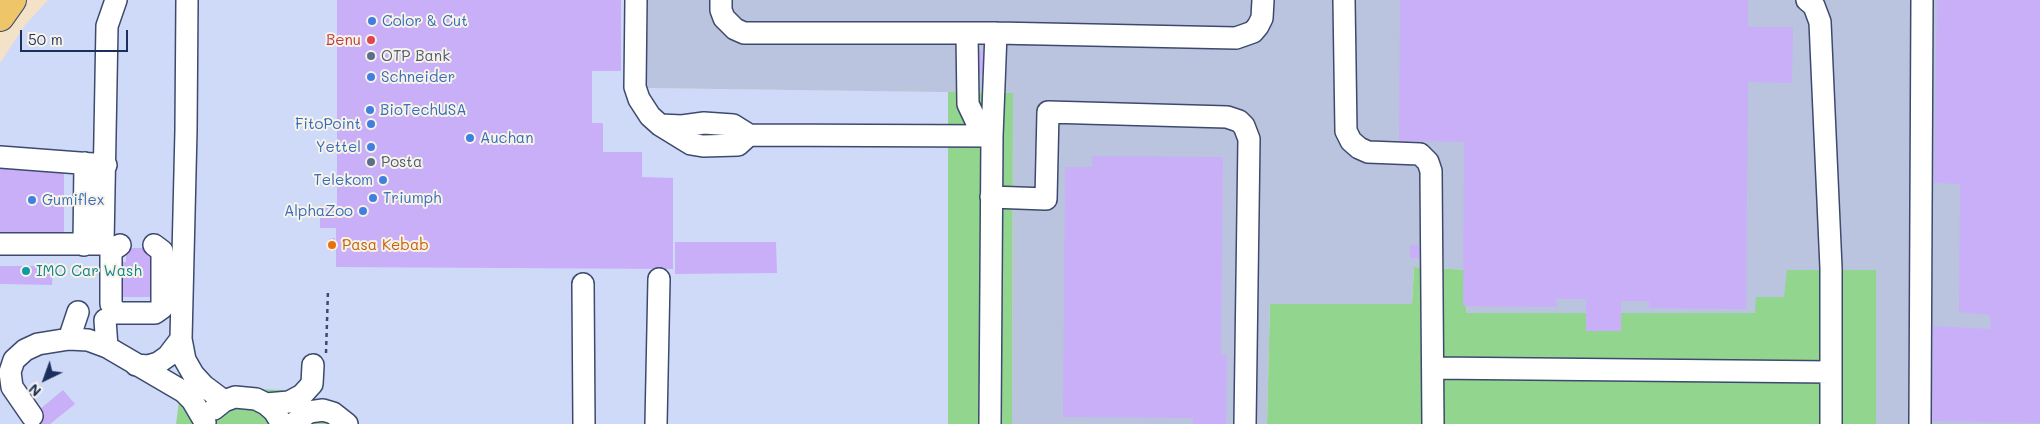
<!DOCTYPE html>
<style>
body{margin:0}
#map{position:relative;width:2040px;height:424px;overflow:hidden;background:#f4e2c8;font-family:Mali,sans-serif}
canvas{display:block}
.north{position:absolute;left:20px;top:354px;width:50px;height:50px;-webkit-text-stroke:4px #f7f3e8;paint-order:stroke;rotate:222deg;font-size:14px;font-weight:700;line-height:20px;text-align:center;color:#1b2f5e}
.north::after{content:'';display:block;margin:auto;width:18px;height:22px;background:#1b2f5e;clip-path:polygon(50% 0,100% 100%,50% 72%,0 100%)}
.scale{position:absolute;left:20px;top:30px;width:108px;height:22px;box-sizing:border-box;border:2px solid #1b2f5e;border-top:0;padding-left:6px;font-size:15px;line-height:18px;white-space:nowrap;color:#1b2f5e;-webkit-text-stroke:4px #f7f3e8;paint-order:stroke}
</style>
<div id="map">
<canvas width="2040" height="424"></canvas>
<div class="north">N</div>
<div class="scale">50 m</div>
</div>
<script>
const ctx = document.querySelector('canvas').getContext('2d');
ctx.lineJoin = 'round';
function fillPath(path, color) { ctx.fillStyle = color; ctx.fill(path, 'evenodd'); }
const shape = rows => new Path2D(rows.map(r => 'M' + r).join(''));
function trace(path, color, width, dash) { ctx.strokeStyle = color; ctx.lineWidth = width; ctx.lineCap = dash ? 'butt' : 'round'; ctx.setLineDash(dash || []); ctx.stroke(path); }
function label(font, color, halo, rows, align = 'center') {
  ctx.font = font + ' Mali,sans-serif'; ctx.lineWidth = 4; ctx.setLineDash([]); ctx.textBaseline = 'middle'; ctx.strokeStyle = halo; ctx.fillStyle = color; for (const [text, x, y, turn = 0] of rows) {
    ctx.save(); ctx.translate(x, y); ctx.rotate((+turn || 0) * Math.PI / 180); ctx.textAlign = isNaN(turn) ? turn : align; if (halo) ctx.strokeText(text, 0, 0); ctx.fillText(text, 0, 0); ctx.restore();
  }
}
const built = shape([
 [48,0,648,0,647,88,948,92,948,424,328,424,283,390,179,401,176,424,0,424,0,63,25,25]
]);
const industrial = shape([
 [648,0,2040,0,2040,424,1876,424,1876,270,1784,297,1756,313,1466,313,1469,270,1414,267,1412,304,1270,304,1267,424,1012,424,1013,93,646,88]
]);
const green = shape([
 [948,92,1013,93,1012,424,948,424],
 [1414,267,1469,270,1466,313,1755,313,1756,297,1784,297,1787,270,1876,270,1876,424,1267,424,1270,304,1412,304],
 [193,387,283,390,328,424,176,424,179,401]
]);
const building = shape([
 [337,0,621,0,621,71,592,71,592,123,603,123,603,152,642,152,642,177,673,178,673,269,336,267,336,228,320,228,320,206,337,206],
 [1400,0,1748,0,1748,27,1793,27,1792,83,1748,82,1746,309,1649,308,1649,301,1621,301,1621,331,1586,331,1586,299,1556,299,1557,307,1463,306,1464,142,1399,141],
 [1937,0,2040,0,2040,423,1932,421,1933,326,1991,329,1990,315,1959,312,1960,184,1934,183],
 [977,51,988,51,988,74,977,74],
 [1092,156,1223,157,1221,355,1227,355,1226,424,1193,424,1193,418,1063,417,1065,167,1092,167],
 [64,166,64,233,0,233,0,167],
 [335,238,335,251,329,251,329,239],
 [675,242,776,242,777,273,675,274],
 [1410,245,1419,245,1419,258,1410,258],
 [126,248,150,248,150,297,119,297,120,262,126,262],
 [0,266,53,266,52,285,0,284],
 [63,390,75,404,50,424,22,424]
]);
const path = shape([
 [326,353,328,290]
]);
const minor = shape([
 [187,0,186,130,181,339,185,360,193,374,204,386,224,401],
 [636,0,635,87,639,99,650,116,660,125,691,144,703,146,738,145,749,135],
 [721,0,721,10,724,18,735,29,744,33,996,33,1236,38,1253,32,1258,26,1262,18,1263,0],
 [1344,0,1346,131,1351,141,1359,148,1368,152,1420,154,1428,162,1431,171,1433,424],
 [1807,0,1814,6,1820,22,1831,268,1831,424],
 [967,34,968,104,977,123,992,136],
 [660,125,682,126,704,123,733,125,749,135,992,136,990,424],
 [992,136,996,33],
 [0,157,106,165],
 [991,197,1046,199,1048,112,1227,117,1239,121,1244,126,1249,139,1245,424],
 [0,244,103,244,107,26,116,0],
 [84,245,85,163],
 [120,245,111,251,111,304,116,313,155,313,162,308,162,251,154,245],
 [583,284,584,424],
 [105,320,107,347],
 [69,339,78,312],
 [136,365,148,366,158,363,168,356,181,339],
 [1433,368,1831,372],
 [266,404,289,402,302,395,312,384,313,365],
 [214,409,224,401,235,397,256,399,266,404,274,411,282,424],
 [32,416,12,387,10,372,14,360,25,350,38,344,69,339,88,340,107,347,184,392,192,400,205,422],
 [293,424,309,412,323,410,333,413,347,424],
 [656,424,659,279],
 [1920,424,1922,0]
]);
const highway = shape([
 [0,17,12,0]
]);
const markers = [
 [372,21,5,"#3f7fe0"],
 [371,40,5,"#e0444e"],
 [371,56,5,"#5c6f8a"],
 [371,77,5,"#3f7fe0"],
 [370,110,5,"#3f7fe0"],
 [371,124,5,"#3f7fe0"],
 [470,138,5,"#3f7fe0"],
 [371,147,5,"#3f7fe0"],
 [371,162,5,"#5c6f8a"],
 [383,180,5,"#3f7fe0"],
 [373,198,5,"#3f7fe0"],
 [32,200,5,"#3f7fe0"],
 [363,211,5,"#3f7fe0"],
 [332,245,5,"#e8710a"],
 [26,271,5,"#0f9aa8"]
];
const shopNames = [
 ["Color & Cut",382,21],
 ["Schneider",381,77],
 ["BioTechUSA",380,110],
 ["FitoPoint",361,124,"right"],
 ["Auchan",480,138],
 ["Yettel",361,147,"right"],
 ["Telekom",373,180,"right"],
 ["Triumph",383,198],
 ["Gumiflex",42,200],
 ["AlphaZoo",353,211,"right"]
];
const healthNames = [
 ["Benu",361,40]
];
const serviceNames = [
 ["OTP Bank",381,56],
 ["Posta",381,162]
];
const foodNames = [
 ["Pasa Kebab",342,245]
];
const cultureNames = [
 ["IMO Car Wash",36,271]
];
fillPath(built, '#cfdaf9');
fillPath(industrial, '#bac4de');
fillPath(green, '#92d58e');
fillPath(building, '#c8aff7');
trace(minor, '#3c4a6e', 24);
trace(highway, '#3c4a6e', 30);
trace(path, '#3c4a6e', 2.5, [4, 4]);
trace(minor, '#fff', 21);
trace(highway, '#eec569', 28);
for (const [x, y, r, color] of markers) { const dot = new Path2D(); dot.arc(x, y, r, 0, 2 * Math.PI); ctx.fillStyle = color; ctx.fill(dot); trace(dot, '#f7f3e8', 2); }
label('15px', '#366cbe', '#f7f3e8', shopNames, 'left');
label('15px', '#be3a42', '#f7f3e8', healthNames, 'right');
label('15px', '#4e5e75', '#f7f3e8', serviceNames, 'left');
label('15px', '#c56008', '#f7f3e8', foodNames, 'left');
label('15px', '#0d838f', '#f7f3e8', cultureNames, 'left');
</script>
